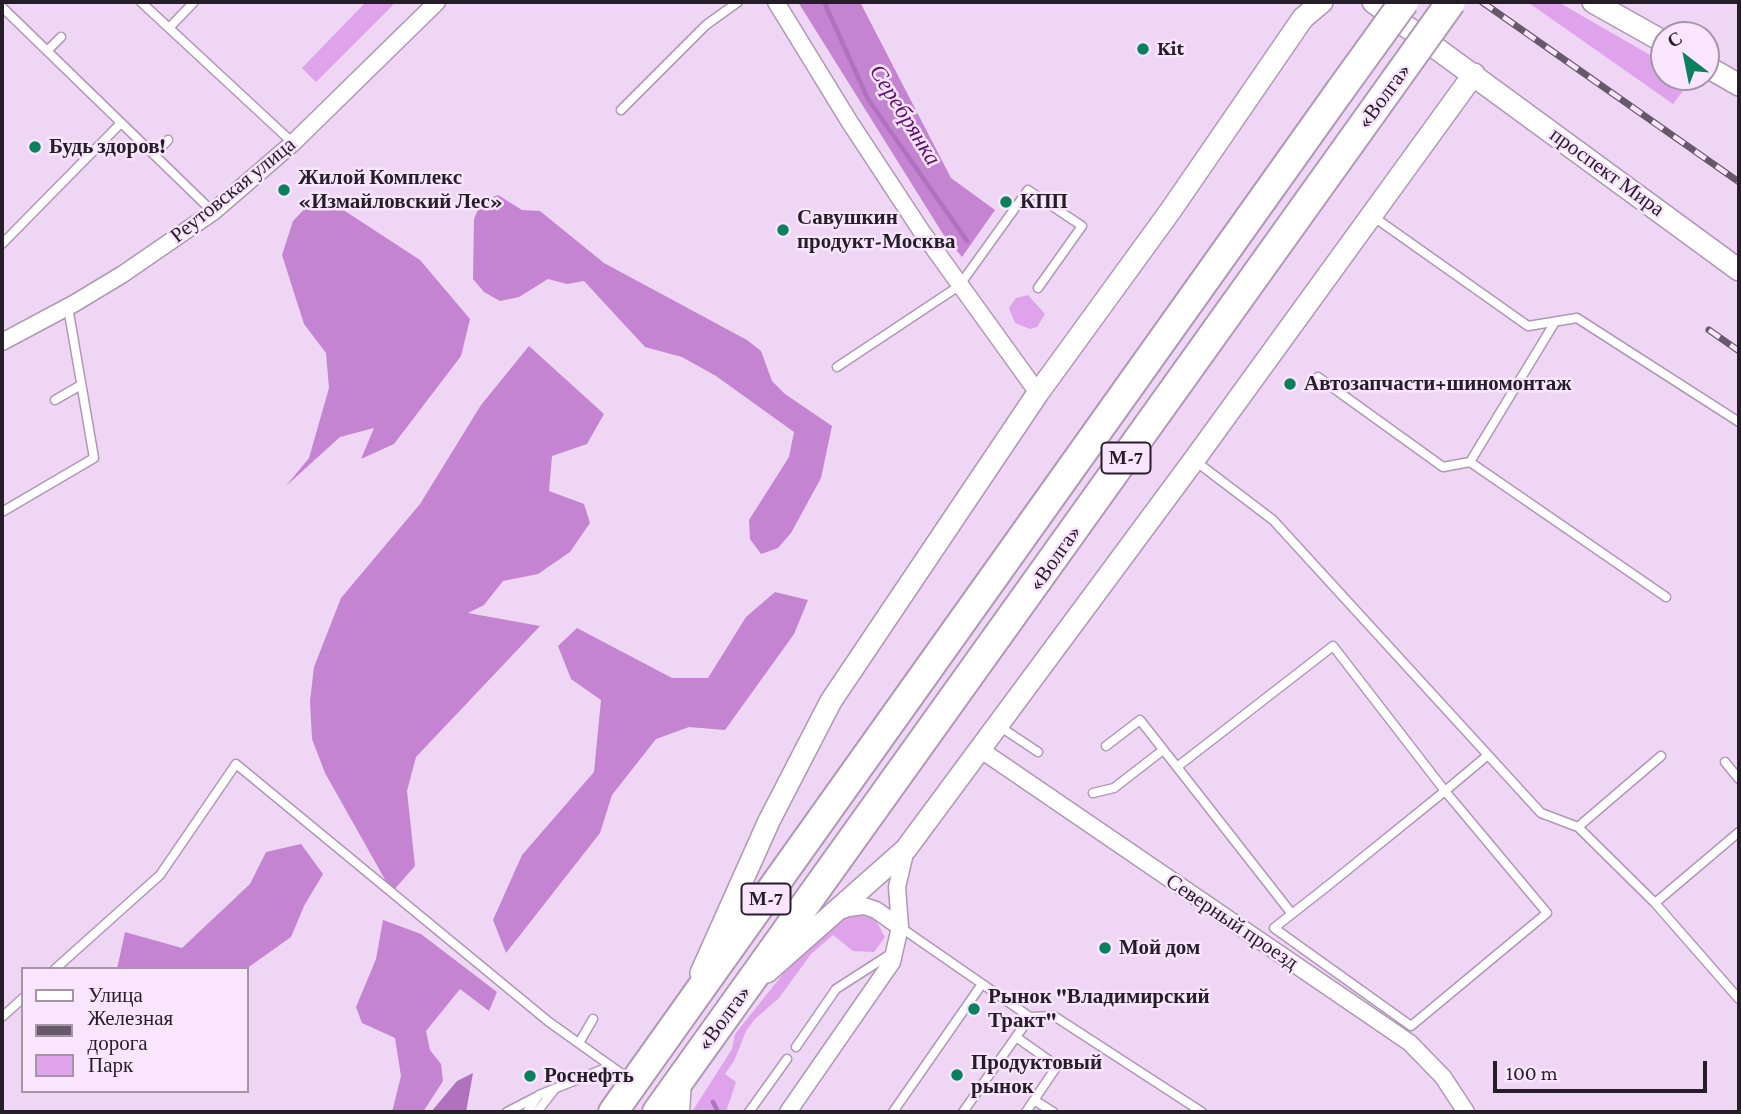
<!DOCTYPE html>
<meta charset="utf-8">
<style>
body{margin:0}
#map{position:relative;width:1741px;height:1114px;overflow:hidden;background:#eed6f4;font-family:"Crimson Pro",serif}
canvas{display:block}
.frame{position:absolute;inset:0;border:4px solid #251d27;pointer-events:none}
.legend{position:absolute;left:21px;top:967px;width:228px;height:126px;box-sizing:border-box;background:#f9e5fd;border:2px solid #a495a7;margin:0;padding:9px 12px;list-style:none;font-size:21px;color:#251d27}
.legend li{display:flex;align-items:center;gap:14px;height:35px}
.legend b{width:35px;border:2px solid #a495a7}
.north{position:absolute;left:1650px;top:21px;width:70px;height:70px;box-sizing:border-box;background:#f9e5fd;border:2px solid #a495a7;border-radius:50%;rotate:328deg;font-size:19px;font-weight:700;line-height:28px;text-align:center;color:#251d27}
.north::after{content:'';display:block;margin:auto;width:24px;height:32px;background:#0a805e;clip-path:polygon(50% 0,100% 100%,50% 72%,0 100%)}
.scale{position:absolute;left:1493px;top:1061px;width:214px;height:32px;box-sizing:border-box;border:4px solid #251d27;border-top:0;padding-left:9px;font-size:21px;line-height:24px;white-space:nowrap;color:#251d27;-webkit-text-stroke:5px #f9e5fd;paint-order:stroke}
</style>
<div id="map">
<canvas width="1741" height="1114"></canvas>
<div class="frame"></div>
<ul class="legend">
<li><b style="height:9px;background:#fff"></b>Улица</li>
<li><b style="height:9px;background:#66596a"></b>Железная дорога</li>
<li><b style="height:19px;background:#dea3eb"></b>Парк</li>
</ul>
<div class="north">С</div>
<div class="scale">100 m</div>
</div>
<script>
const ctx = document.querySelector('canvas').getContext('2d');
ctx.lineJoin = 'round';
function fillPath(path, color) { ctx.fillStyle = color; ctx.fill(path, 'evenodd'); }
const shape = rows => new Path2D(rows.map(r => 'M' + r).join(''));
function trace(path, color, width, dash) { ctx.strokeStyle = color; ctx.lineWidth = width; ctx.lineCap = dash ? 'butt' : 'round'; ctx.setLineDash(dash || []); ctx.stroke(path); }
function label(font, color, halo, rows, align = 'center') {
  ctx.font = font + ' "Crimson Pro",serif'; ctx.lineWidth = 5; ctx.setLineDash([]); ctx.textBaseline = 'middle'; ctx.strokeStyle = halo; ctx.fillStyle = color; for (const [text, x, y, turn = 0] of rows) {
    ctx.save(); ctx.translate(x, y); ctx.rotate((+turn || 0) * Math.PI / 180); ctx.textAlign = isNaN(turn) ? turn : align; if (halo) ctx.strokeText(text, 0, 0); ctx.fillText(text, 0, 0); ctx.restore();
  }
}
const green = shape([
 [366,2,396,2,316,82,302,68],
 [1530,2,1558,2,1664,63,1664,77,1692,79,1673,104,1529,3],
 [1028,295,1045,314,1037,327,1030,329,1015,323,1009,308,1016,298],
 [859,914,875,919,885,937,874,952,853,951,833,935,811,954,779,998,755,1019,746,1031,734,1061,725,1074,736,1082,726,1112,692,1112,732,1049,735,1034,807,944,836,921]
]);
const forest = shape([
 [798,2,860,2,951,178,995,210,962,257,943,234],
 [319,194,420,260,470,319,461,356,394,444,361,459,374,428,340,437,286,486,309,458,329,388,326,353,304,324,282,255,293,221],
 [498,195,522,210,540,211,604,263,747,340,761,351,772,381,785,394,832,426,821,478,791,533,778,548,761,554,750,539,749,520,789,457,794,432,716,376,682,357,645,347,584,281,567,284,548,279,519,297,500,301,484,292,473,279,474,219,481,202],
 [529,346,604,414,587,444,552,456,549,491,584,504,590,523,570,552,538,574,503,581,484,605,468,613,540,626,416,757,407,791,415,866,392,892,325,773,312,739,310,701,314,667,341,598,420,504,481,405],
 [775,592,808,600,794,634,725,730,689,727,656,739,612,795,600,833,506,953,493,920,522,855,594,772,601,700,571,679,558,646,577,628,672,678,708,678,746,617],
 [301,844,323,874,304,906,291,937,246,969,117,969,125,932,182,948,250,884,266,852],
 [383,920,421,934,497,992,489,1011,460,989,426,1031,430,1050,441,1064,443,1081,423,1112,392,1112,401,1076,395,1038,362,1023,356,1007,376,959]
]);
const water = shape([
 [473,1073,466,1112,431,1112,457,1081]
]);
const stream = shape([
 [824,2,868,99,967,241],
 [713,1102,718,1112]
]);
const service = shape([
 [141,2,293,143],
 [2,7,213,212],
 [169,28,194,2],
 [47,51,61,37],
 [621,110,706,25,738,2],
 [154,155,168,140],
 [1371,215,1528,326,1577,318,1739,422],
 [2,244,121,123],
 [837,367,959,286,1028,190,1082,226,1038,288],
 [1318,377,1443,467,1470,462,1666,597],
 [55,400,81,385],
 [1194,460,1273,520,1541,813,1578,827,1655,903,1739,999],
 [1470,462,1555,322],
 [2,512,94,458,68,307],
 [999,726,1038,752],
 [1106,746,1140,720,1177,767],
 [1725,762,1739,779],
 [1093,793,1114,788,1163,750],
 [1578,827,1661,756],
 [1655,903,1739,832],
 [1292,914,1177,767,1333,646,1445,791,1547,913,1411,1026,1274,928,1330,884,1445,791,1488,755],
 [900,927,1030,1017,1054,1016,1202,1112],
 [55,969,160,875,236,764,549,1022,629,1079],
 [2,1017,23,998],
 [1016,1037,1057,1066,1026,1112],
 [579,1043,593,1019],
 [796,1047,836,989,892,953],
 [1034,1100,1053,1112],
 [507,1112,536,1097],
 [527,1112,539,1095,611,1066],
 [537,1112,554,1090],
 [749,1112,787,1059],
 [893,1112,982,984],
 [963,1112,1030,1017]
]);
const minor = shape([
 [776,2,849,121,922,232,1038,393],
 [2,342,75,303,123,274,213,212,293,143,437,2],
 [981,750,1410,1043,1443,1077,1466,1112],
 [837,912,848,908,864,906,876,910,900,927],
 [681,1112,683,1080],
 [788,1112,892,962,900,927,897,887,906,849]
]);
const tertiary = shape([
 [1373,2,1739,270],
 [1593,2,1664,42],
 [1706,66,1739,85],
 [767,972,906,849,1194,460,1474,74],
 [701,973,769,821,831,701,1038,393,1171,210,1303,18,1322,2]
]);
const trunk = shape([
 [613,1112,1339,92],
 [657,1112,1371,114]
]);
const rail = shape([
 [1482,2,1739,182],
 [1709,330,1739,351]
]);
const trunkBridge = shape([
 [1339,92,1404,2],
 [1371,114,1451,2]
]);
const markers = [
 [1143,49,7,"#0a805e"],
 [35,147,7,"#0a805e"],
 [284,190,7,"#0a805e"],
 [1006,202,7,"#0a805e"],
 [783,230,7,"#0a805e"],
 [1290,384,7,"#0a805e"],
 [1105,948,7,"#0a805e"],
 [974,1009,7,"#0a805e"],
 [957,1075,7,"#0a805e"],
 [530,1076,7,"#0a805e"]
];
const shields = [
 [1126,458,49],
 [766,899,49]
];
const shieldNames = [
 ["М-7",1126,458],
 ["М-7",766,899]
];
const poiNames = [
 ["Kit",1157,49],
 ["Будь здоров!",49,147],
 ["Жилой Комплекс",298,178],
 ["«Измайловский Лес»",298,202],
 ["КПП",1020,202],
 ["Савушкин",797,218],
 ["продукт-Москва",797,242],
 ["Автозапчасти+шиномонтаж",1304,384],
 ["Мой дом",1119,948],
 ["Рынок \"Владимирский",988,997],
 ["Тракт\"",988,1021],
 ["Продуктовый",971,1063],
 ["рынок",971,1087],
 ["Роснефть",544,1076]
];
const streetNames = [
 ["«Волга»",1384,96,-54],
 ["проспект Мира",1607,172,36],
 ["Реутовская улица",233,190,-39],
 ["«Волга»",1055,558,-55],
 ["Северный проезд",1232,922,34],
 ["«Волга»",724,1018,-54]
];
const waterNames = [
 ["Серебрянка",905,115,58]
];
fillPath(green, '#dea3eb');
fillPath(forest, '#c484d2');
fillPath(water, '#b071be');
trace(stream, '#b071be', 4.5);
trace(service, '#af98b4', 11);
trace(minor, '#af98b4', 19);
trace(tertiary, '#af98b4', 24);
trace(trunk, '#af98b4', 32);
trace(service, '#fff', 8);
trace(minor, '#fff', 16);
trace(tertiary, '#fff', 21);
trace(trunk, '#fff', 28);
trace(rail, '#66596a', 7);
trace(rail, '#f9e5fd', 4.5, [13]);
trace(trunkBridge, '#af98b4', 32, []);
trace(trunkBridge, '#fff', 28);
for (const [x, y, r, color] of markers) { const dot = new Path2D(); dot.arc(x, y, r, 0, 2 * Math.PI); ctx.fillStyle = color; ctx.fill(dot); trace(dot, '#f9e5fd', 2.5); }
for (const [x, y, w] of shields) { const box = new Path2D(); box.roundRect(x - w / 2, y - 15.5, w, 31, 5); ctx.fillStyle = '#f9e5fd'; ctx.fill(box); trace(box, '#251d27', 2); }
label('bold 19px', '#251d27', null, shieldNames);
label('bold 21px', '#251d27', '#f9e5fd', poiNames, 'left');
label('21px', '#251d27', '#f9e5fd', streetNames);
label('italic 23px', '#610f70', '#f9e5fd', waterNames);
</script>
